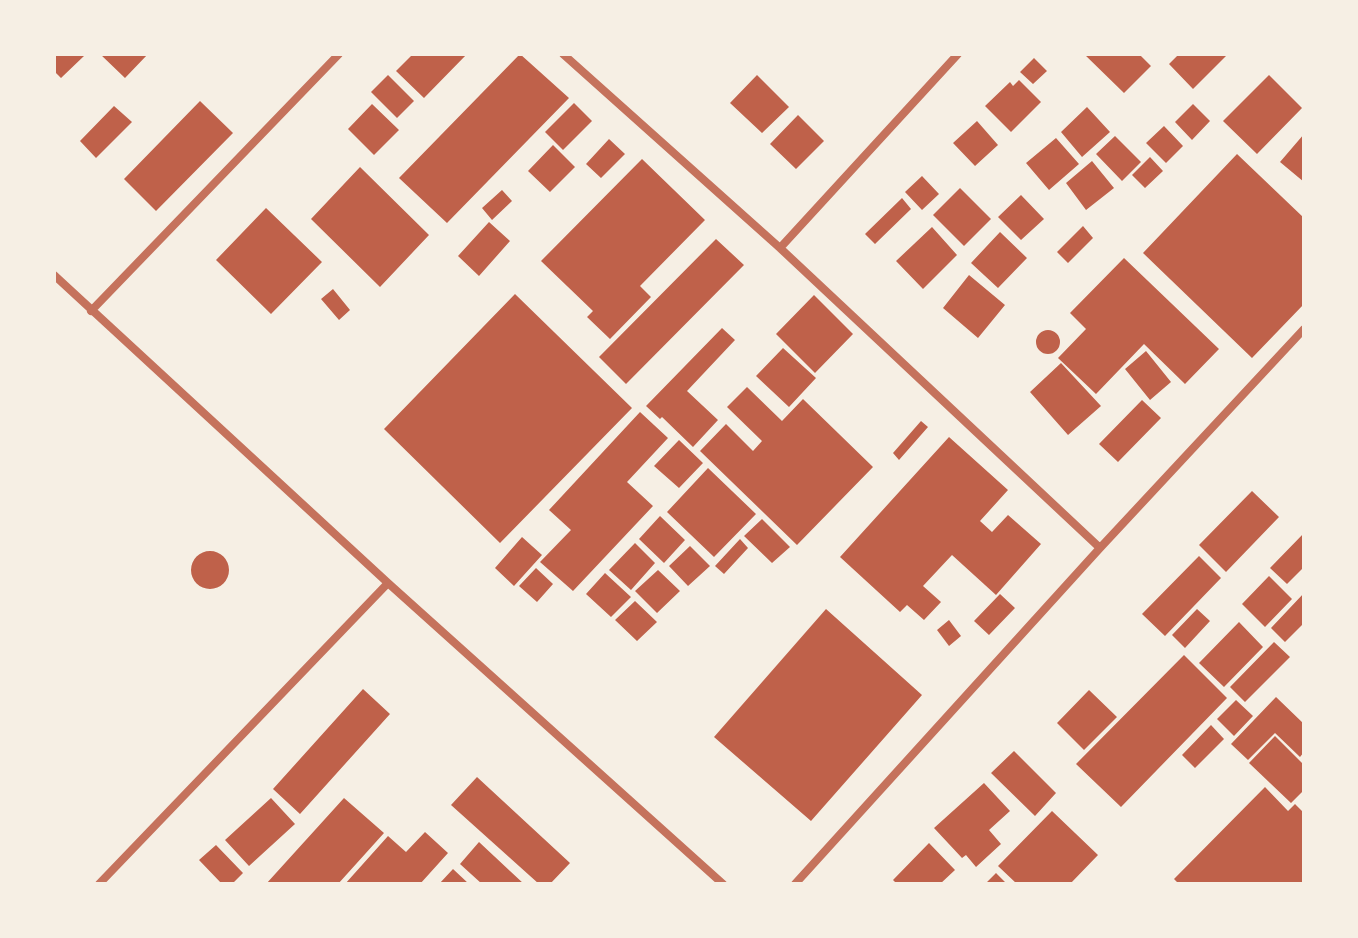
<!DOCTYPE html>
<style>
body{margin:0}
#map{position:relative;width:1358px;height:938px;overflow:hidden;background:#f6efe4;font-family:"Titillium Web",sans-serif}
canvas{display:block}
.frame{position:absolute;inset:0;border:56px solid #f6efe4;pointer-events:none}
</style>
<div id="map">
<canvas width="1358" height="938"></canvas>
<div class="frame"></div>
</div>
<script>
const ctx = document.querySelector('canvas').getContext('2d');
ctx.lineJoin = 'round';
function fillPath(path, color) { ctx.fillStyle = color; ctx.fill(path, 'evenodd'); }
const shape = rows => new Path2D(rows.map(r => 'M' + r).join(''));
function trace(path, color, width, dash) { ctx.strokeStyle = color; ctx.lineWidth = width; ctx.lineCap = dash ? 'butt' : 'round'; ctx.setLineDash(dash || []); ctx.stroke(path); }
const building = shape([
 [54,54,82,54,84,56,61,78,54,71],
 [100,54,148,54,125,78],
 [413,54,467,54,424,98,396,71],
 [520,54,569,98,447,223,399,178],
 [1084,54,1139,54,1151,66,1124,93],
 [1179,54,1228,54,1193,89,1169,64],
 [1034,58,1047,71,1033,84,1020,72],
 [388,75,414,101,397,118,371,92],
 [757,75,789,107,762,133,730,103],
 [1269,75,1302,108,1257,154,1223,121],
 [1019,80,1041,102,1011,132,985,106,1010,82,1013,86],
 [200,101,233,133,156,211,124,179],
 [574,103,592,121,563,150,545,132],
 [372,104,399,130,374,155,348,129],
 [1193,104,1210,121,1192,140,1175,122],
 [114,106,132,122,96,158,80,141],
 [1087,107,1110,132,1082,157,1061,132],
 [798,115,824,141,796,169,770,144],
 [977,121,998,145,975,166,953,143],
 [1164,126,1183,146,1166,163,1146,143],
 [1304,134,1304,182,1280,162],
 [1115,136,1141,162,1122,181,1096,154],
 [1056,138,1079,164,1049,190,1026,163],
 [609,139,625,154,601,178,586,164],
 [553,145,575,167,550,192,528,171],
 [1237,154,1304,218,1304,304,1252,358,1143,253],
 [1150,157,1163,171,1145,188,1132,175],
 [642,159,705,220,640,286,651,297,610,339,587,317,593,311,541,261],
 [1092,161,1114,188,1086,210,1066,183],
 [360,167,429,235,380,287,311,219],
 [922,176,939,194,922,210,905,192],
 [960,188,991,219,964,246,933,215],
 [502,190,512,201,492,220,482,208],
 [1021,195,1044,219,1021,240,998,217],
 [902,198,911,209,875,244,865,234],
 [266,208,322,262,271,314,216,260],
 [489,222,510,241,479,276,458,256],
 [1083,226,1093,238,1068,263,1057,252],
 [932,227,957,255,923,289,896,261],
 [1000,232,1027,258,998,288,971,263],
 [716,239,744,265,626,384,599,357],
 [1124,258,1219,349,1185,384,1144,344,1096,394,1058,358,1086,329,1070,313],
 [969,275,1005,305,978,338,943,308],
 [333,289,350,310,339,320,321,299],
 [515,294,632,408,500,543,384,429],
 [814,295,853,334,815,373,776,334],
 [722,328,735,340,687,391,718,420,693,447,662,417,660,419,646,406],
 '1036 342a12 12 0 1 1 24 0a12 12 0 1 1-24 0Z',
 [783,348,816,378,789,407,756,376],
 [1146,351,1171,382,1150,400,1125,369],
 [1061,363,1101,406,1068,435,1030,392],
 [747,387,782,421,803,399,873,467,797,545,700,451,726,424,753,451,762,441,727,407],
 [1142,400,1161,418,1118,462,1099,444],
 [640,412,668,438,627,482,653,506,573,591,540,562,571,530,549,510],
 [921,421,928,427,899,460,893,453],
 [949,437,1008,490,980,521,992,532,1008,515,1041,544,996,595,952,555,923,586,941,602,924,620,907,605,900,612,840,557],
 [679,440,703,463,679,488,654,466],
 [708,468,756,514,714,557,667,512],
 [1252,491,1279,517,1226,572,1199,545],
 [660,516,685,540,664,563,639,539],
 [762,519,790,547,772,563,744,536],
 [1304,533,1304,567,1287,584,1270,568],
 [522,537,542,555,514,586,495,568],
 [740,539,748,548,724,574,715,566],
 [635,543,655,563,631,590,609,570],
 [690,546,710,566,688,586,669,566],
 '191 570a19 19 0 1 1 38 0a19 19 0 1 1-38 0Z',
 [1199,556,1221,578,1165,636,1142,614],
 [536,568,553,584,537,602,519,586],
 [658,570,680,591,657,613,635,591],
 [605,573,631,597,611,617,586,594],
 [1269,576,1292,599,1265,627,1242,604],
 [1304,593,1304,623,1285,642,1271,628],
 [1000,594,1015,608,989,635,974,621],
 [635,601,657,622,637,641,615,620],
 [826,609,922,695,811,821,714,737],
 [1197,609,1210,621,1185,648,1172,635],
 [949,620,961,636,949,646,937,630],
 [1239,622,1263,647,1224,687,1199,663],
 [1274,642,1290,657,1245,702,1230,687],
 [1184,655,1227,698,1121,807,1076,764],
 [363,689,390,714,300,814,273,789],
 [1089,690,1117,717,1084,750,1057,723],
 [1276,697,1304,724,1304,752,1300,757,1275,733,1248,760,1231,744],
 [1236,700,1253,716,1234,736,1217,719],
 [1211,725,1224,739,1195,768,1182,755],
 [1275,736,1304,765,1304,790,1291,803,1249,763],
 [1014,751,1056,793,1035,816,991,773],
 [477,777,570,863,550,884,539,884,451,805],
 [984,783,1010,811,989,830,1001,844,976,867,966,855,962,858,934,828],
 [1265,787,1288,811,1295,804,1304,813,1304,884,1179,884,1174,879],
 [271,798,295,824,249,866,225,840],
 [344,798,384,833,338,884,266,884],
 [1052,811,1098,855,1070,884,1017,884,998,866],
 [425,832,448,853,420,884,345,884,388,836,406,852],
 [479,842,510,871,524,884,482,884,460,864],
 [929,843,955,870,940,884,897,884,893,880],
 [216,845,243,873,232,884,222,884,199,860],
 [453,869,469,884,439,884],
 [996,873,1007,884,985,884]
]);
const minor = shape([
 [563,54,780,248,1100,548],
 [780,248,958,54],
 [54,275,388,583,723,884],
 [91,311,339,54],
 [99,884,388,583],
 [795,884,1100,548,1304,329]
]);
fillPath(building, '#bf614a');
trace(minor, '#c5725c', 8);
</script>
